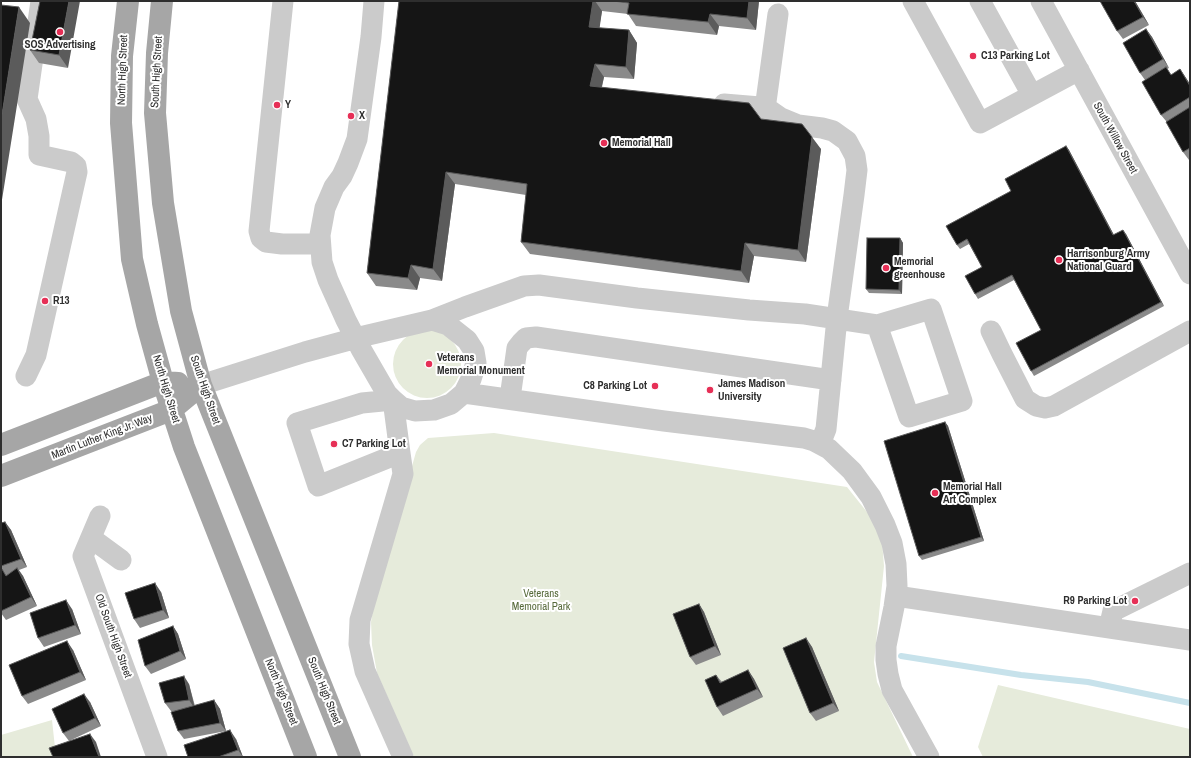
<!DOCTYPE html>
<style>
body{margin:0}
#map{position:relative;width:1191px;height:758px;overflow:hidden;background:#fff;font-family:"Archivo Narrow",sans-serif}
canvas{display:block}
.frame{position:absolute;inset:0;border:2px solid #2e2e2e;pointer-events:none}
</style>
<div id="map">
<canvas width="1191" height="758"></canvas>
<div class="frame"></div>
</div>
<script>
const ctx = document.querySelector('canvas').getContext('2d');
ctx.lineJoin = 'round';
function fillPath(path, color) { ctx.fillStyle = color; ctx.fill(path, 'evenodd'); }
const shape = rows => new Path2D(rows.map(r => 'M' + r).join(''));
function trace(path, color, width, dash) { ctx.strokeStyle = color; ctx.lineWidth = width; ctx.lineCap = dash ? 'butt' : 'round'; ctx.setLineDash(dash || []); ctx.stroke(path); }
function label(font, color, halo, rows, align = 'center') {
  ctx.font = font + ' "Archivo Narrow",sans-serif'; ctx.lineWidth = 4; ctx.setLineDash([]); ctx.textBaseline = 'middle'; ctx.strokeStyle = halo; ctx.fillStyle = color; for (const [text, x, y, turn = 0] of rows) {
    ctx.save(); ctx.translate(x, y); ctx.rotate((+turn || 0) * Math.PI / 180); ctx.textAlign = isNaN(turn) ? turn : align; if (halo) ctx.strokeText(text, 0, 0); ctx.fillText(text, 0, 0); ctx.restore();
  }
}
const green = shape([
 '393 364a34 34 0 1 1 68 0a34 34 0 1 1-68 0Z',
 [494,433,847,487,871,517,882,541,884,566,874,662,877,682,913,757,414,757,377,673,372,645,371,622,375,597,416,452,420,445,428,438],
 [998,685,1190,729,1190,757,983,757,978,747],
 [52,720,56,757,1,757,1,735]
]);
const stream = shape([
 [901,656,1021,675,1088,682,1190,703]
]);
const minor = shape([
 [283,1,259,231,261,238,266,242,282,244,320,244],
 [374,1,371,37,357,139,348,163,342,176,334,187,325,208,320,235,322,262,328,280,346,320,361,349,387,394,393,400,401,407,415,411,434,410,451,404,464,393,471,379,476,363,474,351,467,340,448,325,432,320],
 [913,1,980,123,1079,70],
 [980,1,1032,95],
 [1041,1,1190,274],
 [724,104,760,107,771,111,781,118,798,125,822,128,833,131,847,141,855,156,857,170,854,195,837,318,826,429,820,444],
 [765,109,778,14],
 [991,331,1002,354,1025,399,1036,406,1045,408,1054,406,1190,331],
 [26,376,36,355,77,172,76,166,71,162,39,155,39,136,36,119,27,99,41,1],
 [201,385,305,352,364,336,432,320,465,307,524,286,539,285,637,298,749,310,805,314,877,325,931,309,962,401,909,417,877,325],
 [464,393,664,421,804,438,814,441,829,449,852,471,871,497,885,525,892,543,896,564,897,586,894,607,886,646,886,660,888,674,892,690,929,757],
 [510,398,517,348,521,343,526,338,536,337,831,380],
 [400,453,318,486,297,423,362,403,393,400,400,453,403,474,360,620,359,644,365,671,403,757],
 [100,516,83,556,157,757],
 [91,538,121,560],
 [896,596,1190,640],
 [1109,628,1113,611,1190,573]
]);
const major = shape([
 [128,1,122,56,121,123,132,259,147,324,163,382,184,447,306,757],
 [162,1,157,53,155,113,163,203,181,311,201,385,350,757],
 [1,445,163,382,178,383],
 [1,476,171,410,201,385]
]);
const wall = shape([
 [40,1,68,68,39,63,30,50],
 [399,1,759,1,756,30,719,26,717,35,636,26,628,14,602,11,599,28,629,30,637,43,634,79,604,77,602,87,761,119,821,149,806,262,754,256,749,283,530,254,521,242,526,195,455,184,442,281,420,278,417,290,376,286,367,273],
 [1135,1,1149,25,1123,39,1117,31],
 [1146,29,1152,37,1169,68,1167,69,1171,75,1180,69,1190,84,1190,160,1189,160,1183,152,1166,121,1161,115,1145,80,1140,73],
 [1066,146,1069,150,1114,235,1126,234,1164,306,1034,376,1031,371,1041,330,1014,280,978,299,975,294,982,267,969,244,960,249,957,245,1011,191],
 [900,238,903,243,902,294,869,293,866,289],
 [945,422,948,426,984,541,922,560,919,556],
 [5,522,11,530,27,567,19,570,23,576,37,606,6,620,1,613,1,523],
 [161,592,169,618,140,628,134,619],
 [699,604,704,612,721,655,696,665,690,657],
 [72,609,81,634,44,647,38,638],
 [173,626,178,634,186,659,151,674,145,666],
 [806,638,812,647,839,711,816,721,810,713],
 [73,650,86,680,28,704,22,696],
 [748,670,754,679,763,697,723,716,717,707,716,675,722,682],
 [189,684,195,706,214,700,220,709,226,731,184,739,178,731,175,711,171,711,165,703],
 [90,702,101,726,69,741,63,733],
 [236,739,243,757,188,757]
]);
const shadedWall = shape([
 [69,1,80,1,68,68,59,55],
 [593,1,595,1,602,11,598,39,589,27],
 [749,1,759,1,756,30,747,18],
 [1134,1,1135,1,1149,25,1143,17],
 [19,7,30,23,1,206,1,121],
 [710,14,719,26,717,35,708,22],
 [1146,29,1152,37,1169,68,1163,59],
 [629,30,637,43,634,79,626,67],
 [595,64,604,77,599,98,590,86],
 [1180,69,1190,84,1190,86],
 [812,137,821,149,806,262,798,250],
 [1066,146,1069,150,1116,239,1113,235],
 [446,172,455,184,442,281,433,269],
 [1123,230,1126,234,1164,306,1161,302],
 [900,238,903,243,902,294,899,290],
 [745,243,754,256,749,283,741,271],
 [411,265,420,278,417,290,408,278],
 [945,422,948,426,984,541,981,537],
 [5,522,11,530,27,567,21,559],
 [17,568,23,576,37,606,31,597],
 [155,583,161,592,169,618,163,610],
 [66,600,72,609,81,634,75,625],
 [699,604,704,612,721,655,715,646],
 [173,626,178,634,186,659,180,651],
 [806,638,812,647,839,711,833,703],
 [67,641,73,650,86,680,80,672],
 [748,670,754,679,763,697,757,689],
 [184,676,189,684,195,709,189,700],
 [84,694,90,702,101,726,95,718],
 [214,700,220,709,226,731,220,723],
 [230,730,236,739,243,757,238,750],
 [90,734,96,742,101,757,99,757]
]);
const building = shape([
 [40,1,69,1,59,55,30,50,40,1],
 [399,1,593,1,589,27,629,30,626,67,595,64,590,86,749,103,761,119,802,124,812,137,798,250,745,243,741,271,521,242,527,184,446,172,433,269,411,265,408,278,367,273,399,1],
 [613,1,749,1,747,18,710,14,708,22,627,14,629,3,613,1],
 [1100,1,1134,1,1143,17,1117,31,1100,1],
 [1,5,19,7,1,121,1,5],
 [1146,29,1163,59,1140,73,1123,43,1146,29],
 [1166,67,1171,75,1180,69,1190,86,1190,97,1161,115,1142,82,1166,67],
 [1190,107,1190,148,1183,152,1166,122,1190,107],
 [1066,146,1113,235,1123,230,1161,302,1031,371,1016,343,1041,330,1012,275,975,294,965,276,982,267,967,239,957,245,946,226,1011,191,1005,179,1066,146],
 [867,238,900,238,899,290,866,289,867,238],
 [945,422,981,537,919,556,884,441,945,422],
 [5,522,21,559,1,566,1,523,5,522],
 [17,568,31,597,1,611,1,569,2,569,6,576,17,568],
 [155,583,163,610,134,619,125,593,155,583],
 [66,600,75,625,38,638,30,613,66,600],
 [699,604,715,646,690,657,673,614,699,604],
 [173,626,180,651,145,666,138,640,173,626],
 [806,638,833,703,810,713,783,648,806,638],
 [67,641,80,672,22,696,9,665,67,641],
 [748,670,757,689,717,707,705,680,716,675,720,683,748,670],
 [184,676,189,700,165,703,159,683,184,676],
 [84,694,95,718,63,733,52,709,84,694],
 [214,700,220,723,178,731,171,712,214,700],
 [230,730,238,750,218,757,188,757,184,745,230,730],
 [90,734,99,757,53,757,49,748,90,734]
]);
const markers = [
 [60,32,4,"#e62f56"],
 [973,56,4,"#e62f56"],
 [277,105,4,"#e62f56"],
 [351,116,4,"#e62f56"],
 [604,143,4,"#e62f56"],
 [1059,260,4,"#e62f56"],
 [886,268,4,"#e62f56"],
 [45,301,4,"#e62f56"],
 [429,364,4,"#e62f56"],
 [655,386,4,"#e62f56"],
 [710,390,4,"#e62f56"],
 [334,444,4,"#e62f56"],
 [935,493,4,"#e62f56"],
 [1135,601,4,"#e62f56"]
];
const poiNames = [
 ["SOS Advertising",60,45,"center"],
 ["C13 Parking Lot",981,56],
 ["Y",285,105],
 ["X",359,116],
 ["Memorial Hall",612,143],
 ["Harrisonburg Army",1067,254],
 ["National Guard",1067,267],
 ["Memorial",894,262],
 ["greenhouse",894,275],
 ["R13",53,301],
 ["Veterans",437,358],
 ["Memorial Monument",437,371],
 ["James Madison",718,384],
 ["University",718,397],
 ["C8 Parking Lot",647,386,"right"],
 ["C7 Parking Lot",342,444],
 ["Memorial Hall",943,487],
 ["Art Complex",943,500],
 ["R9 Parking Lot",1127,601,"right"]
];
const streetNames = [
 ["North High Street",123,70,-88],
 ["South High Street",157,72,-87],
 ["South Willow Street",1115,138,61],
 ["North High Street",166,389,73],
 ["South High Street",205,390,71],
 ["Martin Luther King Jr. Way",102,437,-21],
 ["Old South High Street",113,636,70],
 ["South High Street",324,691,68],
 ["North High Street",281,692,68]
];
const parkNames = [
 ["Veterans",541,594],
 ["Memorial Park",541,607]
];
fillPath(green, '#e6ebdb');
trace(stream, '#c7e2eb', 6);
trace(minor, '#cbcbcb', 21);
trace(major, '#a6a6a6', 22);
fillPath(wall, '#8a8a8a');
fillPath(shadedWall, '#5b5b5b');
fillPath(building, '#151515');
trace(building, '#5b5b5b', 1);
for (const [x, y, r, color] of markers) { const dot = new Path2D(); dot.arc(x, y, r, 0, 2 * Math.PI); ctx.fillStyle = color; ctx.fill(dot); trace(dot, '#fff', 1.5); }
label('bold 11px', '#2e2e2e', '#fff', poiNames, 'left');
label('11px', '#2e2e2e', '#fff', streetNames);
label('11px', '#576a3b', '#fff', parkNames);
</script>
